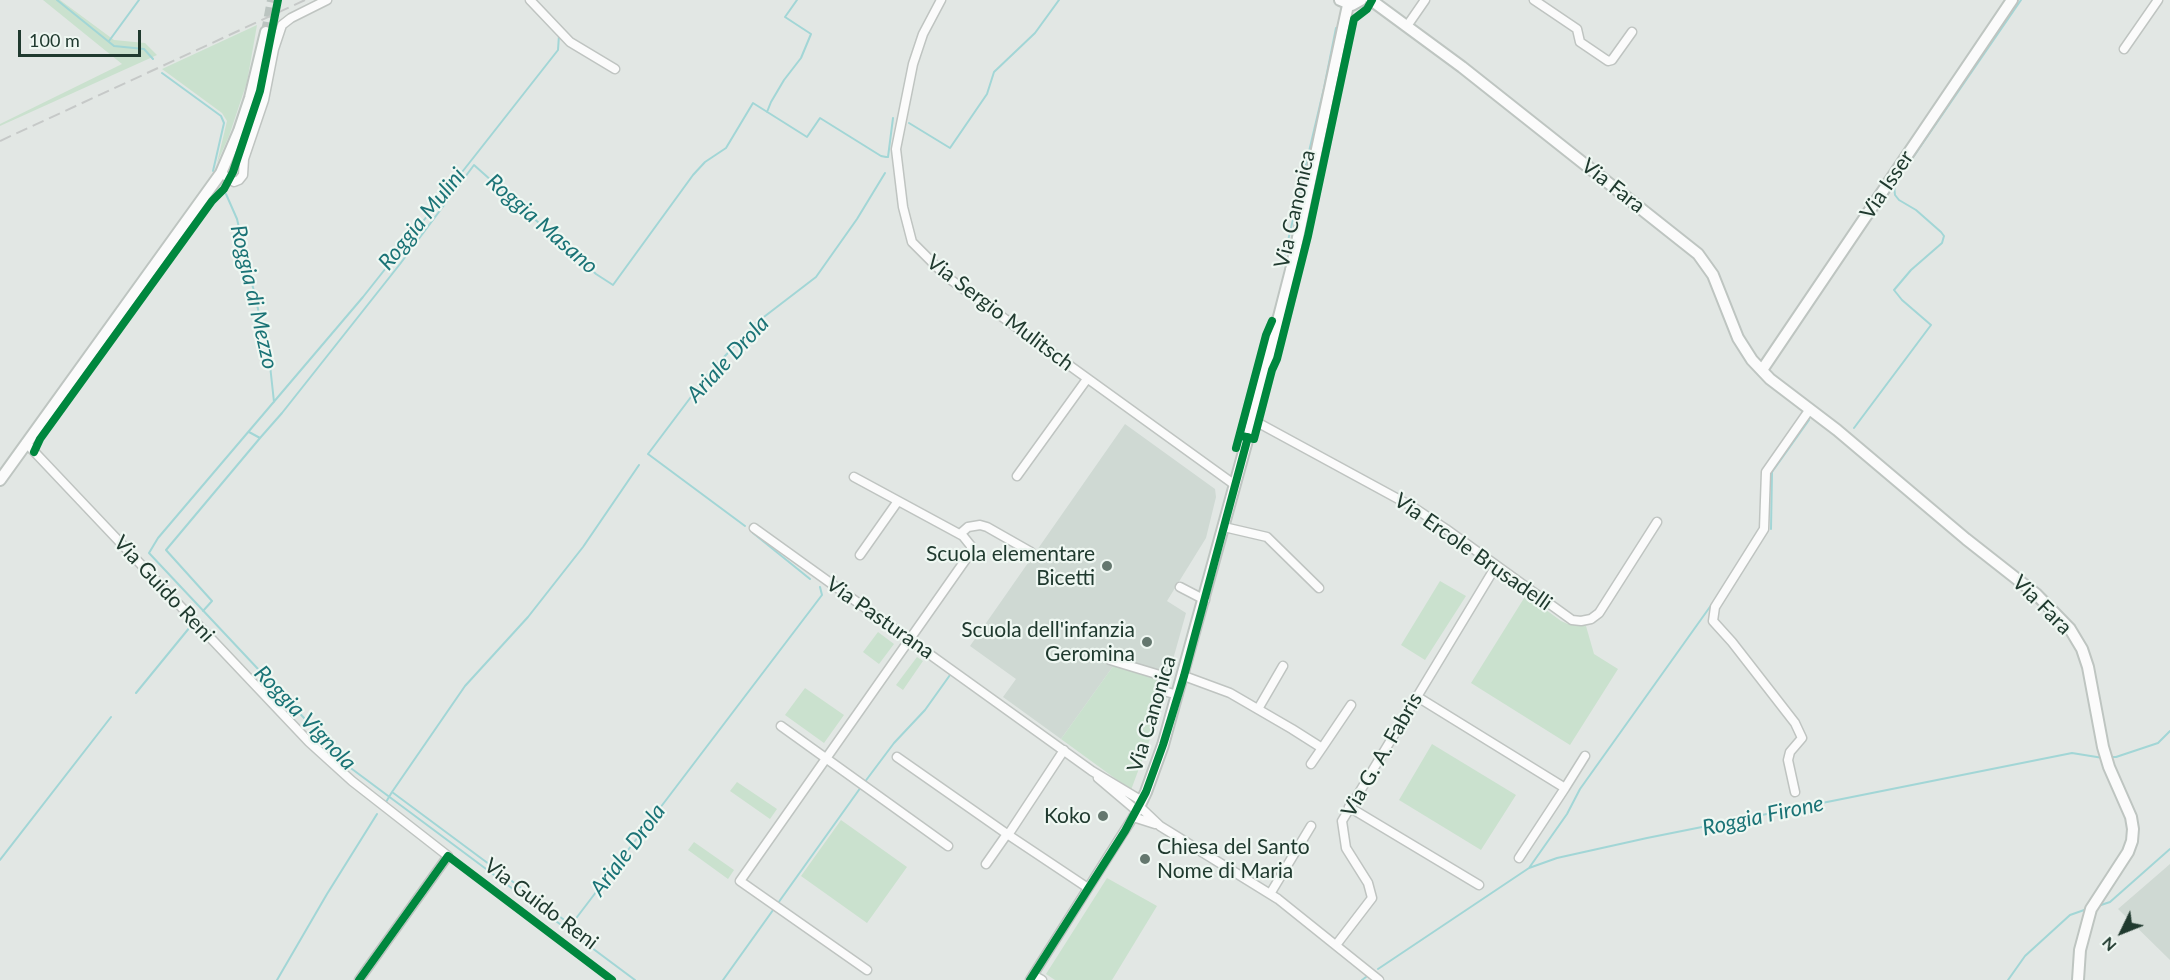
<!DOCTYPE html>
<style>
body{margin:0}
#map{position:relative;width:2170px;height:980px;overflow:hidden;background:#e2e7e4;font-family:Lato,sans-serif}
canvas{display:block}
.north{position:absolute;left:2092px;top:902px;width:60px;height:60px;-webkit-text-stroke:4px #eff7f2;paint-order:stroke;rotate:227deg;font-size:16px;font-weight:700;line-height:24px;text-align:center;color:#203a2f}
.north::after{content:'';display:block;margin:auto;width:21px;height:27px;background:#203a2f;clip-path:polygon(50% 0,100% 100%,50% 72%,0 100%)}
.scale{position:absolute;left:18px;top:30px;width:123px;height:27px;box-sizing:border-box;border:3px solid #203a2f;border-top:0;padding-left:8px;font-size:18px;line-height:21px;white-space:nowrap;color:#203a2f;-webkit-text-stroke:4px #eff7f2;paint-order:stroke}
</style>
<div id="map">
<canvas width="2170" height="980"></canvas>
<div class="north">N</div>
<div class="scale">100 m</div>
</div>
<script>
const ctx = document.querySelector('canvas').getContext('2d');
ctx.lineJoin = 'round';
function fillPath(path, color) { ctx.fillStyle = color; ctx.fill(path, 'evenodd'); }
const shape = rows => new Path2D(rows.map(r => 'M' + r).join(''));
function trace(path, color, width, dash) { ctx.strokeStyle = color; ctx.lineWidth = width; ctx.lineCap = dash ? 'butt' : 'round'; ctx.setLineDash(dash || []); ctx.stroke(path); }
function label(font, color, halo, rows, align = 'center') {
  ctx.font = font + ' Lato,sans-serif'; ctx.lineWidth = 4.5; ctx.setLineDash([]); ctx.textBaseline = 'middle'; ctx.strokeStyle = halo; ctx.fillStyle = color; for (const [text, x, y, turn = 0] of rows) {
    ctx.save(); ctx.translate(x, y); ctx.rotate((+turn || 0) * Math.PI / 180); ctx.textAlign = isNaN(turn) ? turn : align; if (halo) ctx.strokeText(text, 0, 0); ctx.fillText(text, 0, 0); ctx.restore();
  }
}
const built = shape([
 [1125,424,1215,489,1216,497,1206,538,1167,601,1186,613,1167,681,1114,665,1061,739,1003,697,1016,679,970,646],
 [2170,864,2170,960,2118,909]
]);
const green = shape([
 [43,0,60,0,114,40,145,43,157,55,0,126,0,124,122,64],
 [257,25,247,82,229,136,217,163,227,121,222,113,162,69],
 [1440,581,1466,596,1425,660,1401,645],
 [1526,595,1561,621,1568,624,1586,626,1594,654,1618,669,1570,745,1471,683],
 [878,632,894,644,879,664,863,652],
 [917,657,923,661,903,690,896,685],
 [1114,665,1159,679,1158,689,1166,696,1131,790,1061,739],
 [805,688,844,715,824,743,785,715],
 [1432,744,1516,795,1481,850,1399,800],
 [737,782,777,809,770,819,730,791],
 [841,820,907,867,867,923,801,876],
 [694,842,734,870,728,879,688,850],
 [1107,878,1157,906,1112,980,1055,980,1046,974]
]);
const stream = shape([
 [57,0,114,46,144,49,153,59],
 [559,35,558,50,470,162,363,297,158,538,149,553,352,769,635,980],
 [109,41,139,0],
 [162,73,221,116,224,123,213,171],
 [767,112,771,102,784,80,801,58,811,34,785,17,797,0],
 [909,123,950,148,987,94,994,72,1035,33,1059,0],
 [226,194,237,219,269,356,274,402],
 [1282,266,1324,88,1336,28],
 [1854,428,1931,325,1902,300,1894,290,1911,270,1942,243,1944,236,1941,232,1916,210,1899,200,1895,195,1894,185,2021,0],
 [249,432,260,438,282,413,400,264,474,165,596,274,613,285,693,175,705,162,726,148,753,103,807,137,820,118,881,156,886,157,888,157,893,118],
 [745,526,648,454,709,373,756,323,816,277,857,219,885,173],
 [1771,529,1772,472,1809,420],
 [753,533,810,579],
 [203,611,212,601,166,550,260,438],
 [136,693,190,627],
 [2109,757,2116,757,2158,743,2170,731],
 [864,783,894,743,925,710,950,675],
 [392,792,465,686,528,617,583,547,639,465],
 [386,802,392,792,571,925,822,595,820,587],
 [0,860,111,717],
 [1529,868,1567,814,1580,789,1712,604],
 [2098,906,2110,902,2170,849],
 [1378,969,1529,868,1557,858,1647,838,2072,753,2103,758],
 [277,980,327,894,377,814],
 [723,980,861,787],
 [1362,980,1366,977],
 [2008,980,2025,956,2070,915,2087,909]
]);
const secondaryTunnel = shape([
 [266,32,272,0]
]);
const street = shape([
 [530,0,570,42,615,69],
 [941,0,923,34,913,64,896,149,903,207,912,242,947,277,1235,485],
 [1534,0,1577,29,1580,42,1608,61,1612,60,1632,32],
 [1407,26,1425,0],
 [2124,49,2158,0],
 [221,173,234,182,239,180,243,175,244,159,264,100,274,49,282,25,291,18,327,0],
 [1253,420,1413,507,1446,529,1572,620,1581,621,1591,619,1599,613,1657,522],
 [26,443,309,742,352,781,448,856,359,980],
 [1017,476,1087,379],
 [854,477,963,536,971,546,971,552,740,881,867,970],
 [1224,527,1267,537,1319,588],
 [754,528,1092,771,1142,801],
 [960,534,968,527,980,525,987,527,1031,552],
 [860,555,898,501],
 [1180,587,1205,600],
 [1110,660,1163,676,1161,687,1167,692,1178,695],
 [1184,676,1230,693,1292,729,1322,748,1311,764],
 [1416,696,1565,788,1519,858],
 [1258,709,1283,666],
 [781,726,948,846],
 [1322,748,1351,705],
 [897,757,1007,834,1088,888],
 [1565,788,1585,756],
 [1795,792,1788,760,1790,752,1802,738,1795,723,1732,642,1713,621,1715,607,1764,529,1766,472,1810,409],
 [1139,806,1160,826,1278,899,1379,980],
 [1349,807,1479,885],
 [1133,817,1155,824],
 [1008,835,1064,750],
 [986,864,1007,834],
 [1270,894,1311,826],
 [1336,945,1372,898,1368,883,1346,848,1342,821,1496,566],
 [1033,975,1042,980],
 [1030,980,1137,811,1098,778]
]);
const secondary = shape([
 [1340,0,1352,5,1361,0],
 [1371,0,1462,67,1698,254,1713,275,1738,338,1752,360,1770,379,1837,430,1966,539,2036,594,2070,629,2082,649,2088,667,2103,747,2109,767,2131,817,2133,829,2132,841,2128,852,2091,909,2080,950,2078,980],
 [1762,370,2012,0],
 [0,480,221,173,239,131,250,98,266,32],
 [1137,811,1146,792,1163,745,1248,437,1291,270,1348,5]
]);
const rail = shape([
 [0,141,305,0]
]);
const cycleway = shape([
 [1242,436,1254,439,1272,370,1277,359,1308,236,1354,19,1367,9,1372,0],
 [1236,448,1266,335,1272,321],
 [34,452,40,439,212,201,224,189,233,172,260,91,278,0],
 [359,980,448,856,612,980],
 [1030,980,1125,831,1146,792,1163,745,1184,676,1248,437]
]);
const markers = [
 [1107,566,6,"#64776e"],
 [1147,642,6,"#64776e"],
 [1103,816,6,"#64776e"],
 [1145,859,6,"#64776e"]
];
const streetNames = [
 ["Via Isser",1887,185,-56],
 ["Via Fara",1613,186,38],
 ["Via Canonica",1295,209,-77],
 ["Via Sergio Mulitsch",1000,313,37],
 ["Via Ercole Brusadelli",1473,552,35],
 ["Via Guido Reni",164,589,47],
 ["Via Fara",2042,605,45],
 ["Via Pasturana",880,618,35],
 ["Via Canonica",1152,714,-73],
 ["Via G. A. Fabris",1382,755,-60],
 ["Via Guido Reni",541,904,37]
];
const poiNames = [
 ["Scuola elementare",1095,554],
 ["Bicetti",1095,578],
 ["Scuola dell'infanzia",1135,630],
 ["Geromina",1135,654],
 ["Koko",1091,816],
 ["Chiesa del Santo",1157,847,"left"],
 ["Nome di Maria",1157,871,"left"]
];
const waterNames = [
 ["Roggia Mulini",422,219,-51],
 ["Roggia Masano",542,224,41],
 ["Roggia di Mezzo",254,297,77],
 ["Ariale Drola",728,359,-47],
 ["Roggia Vignola",305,718,46],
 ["Roggia Firone",1763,816,-12],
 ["Ariale Drola",628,850,-53]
];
fillPath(built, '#cfd9d3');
fillPath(green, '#cae1ce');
trace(stream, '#a2d6d6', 2);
trace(secondaryTunnel, '#bbc4c0', 10, [10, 5]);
trace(street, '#bfc4c1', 11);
trace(secondary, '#bec5c1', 14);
trace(street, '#fbfbfb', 8);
trace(secondary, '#fbfbfb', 10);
trace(rail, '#c6c9c8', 2, [12, 6]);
trace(cycleway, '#00873e', 8);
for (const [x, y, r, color] of markers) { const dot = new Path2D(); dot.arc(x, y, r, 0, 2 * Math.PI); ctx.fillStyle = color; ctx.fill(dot); trace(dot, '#eff7f2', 2); }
label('21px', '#203a2f', '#eff7f2', streetNames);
label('21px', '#203a2f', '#eff7f2', poiNames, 'right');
label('italic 22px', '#1a7376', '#eff7f2', waterNames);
</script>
